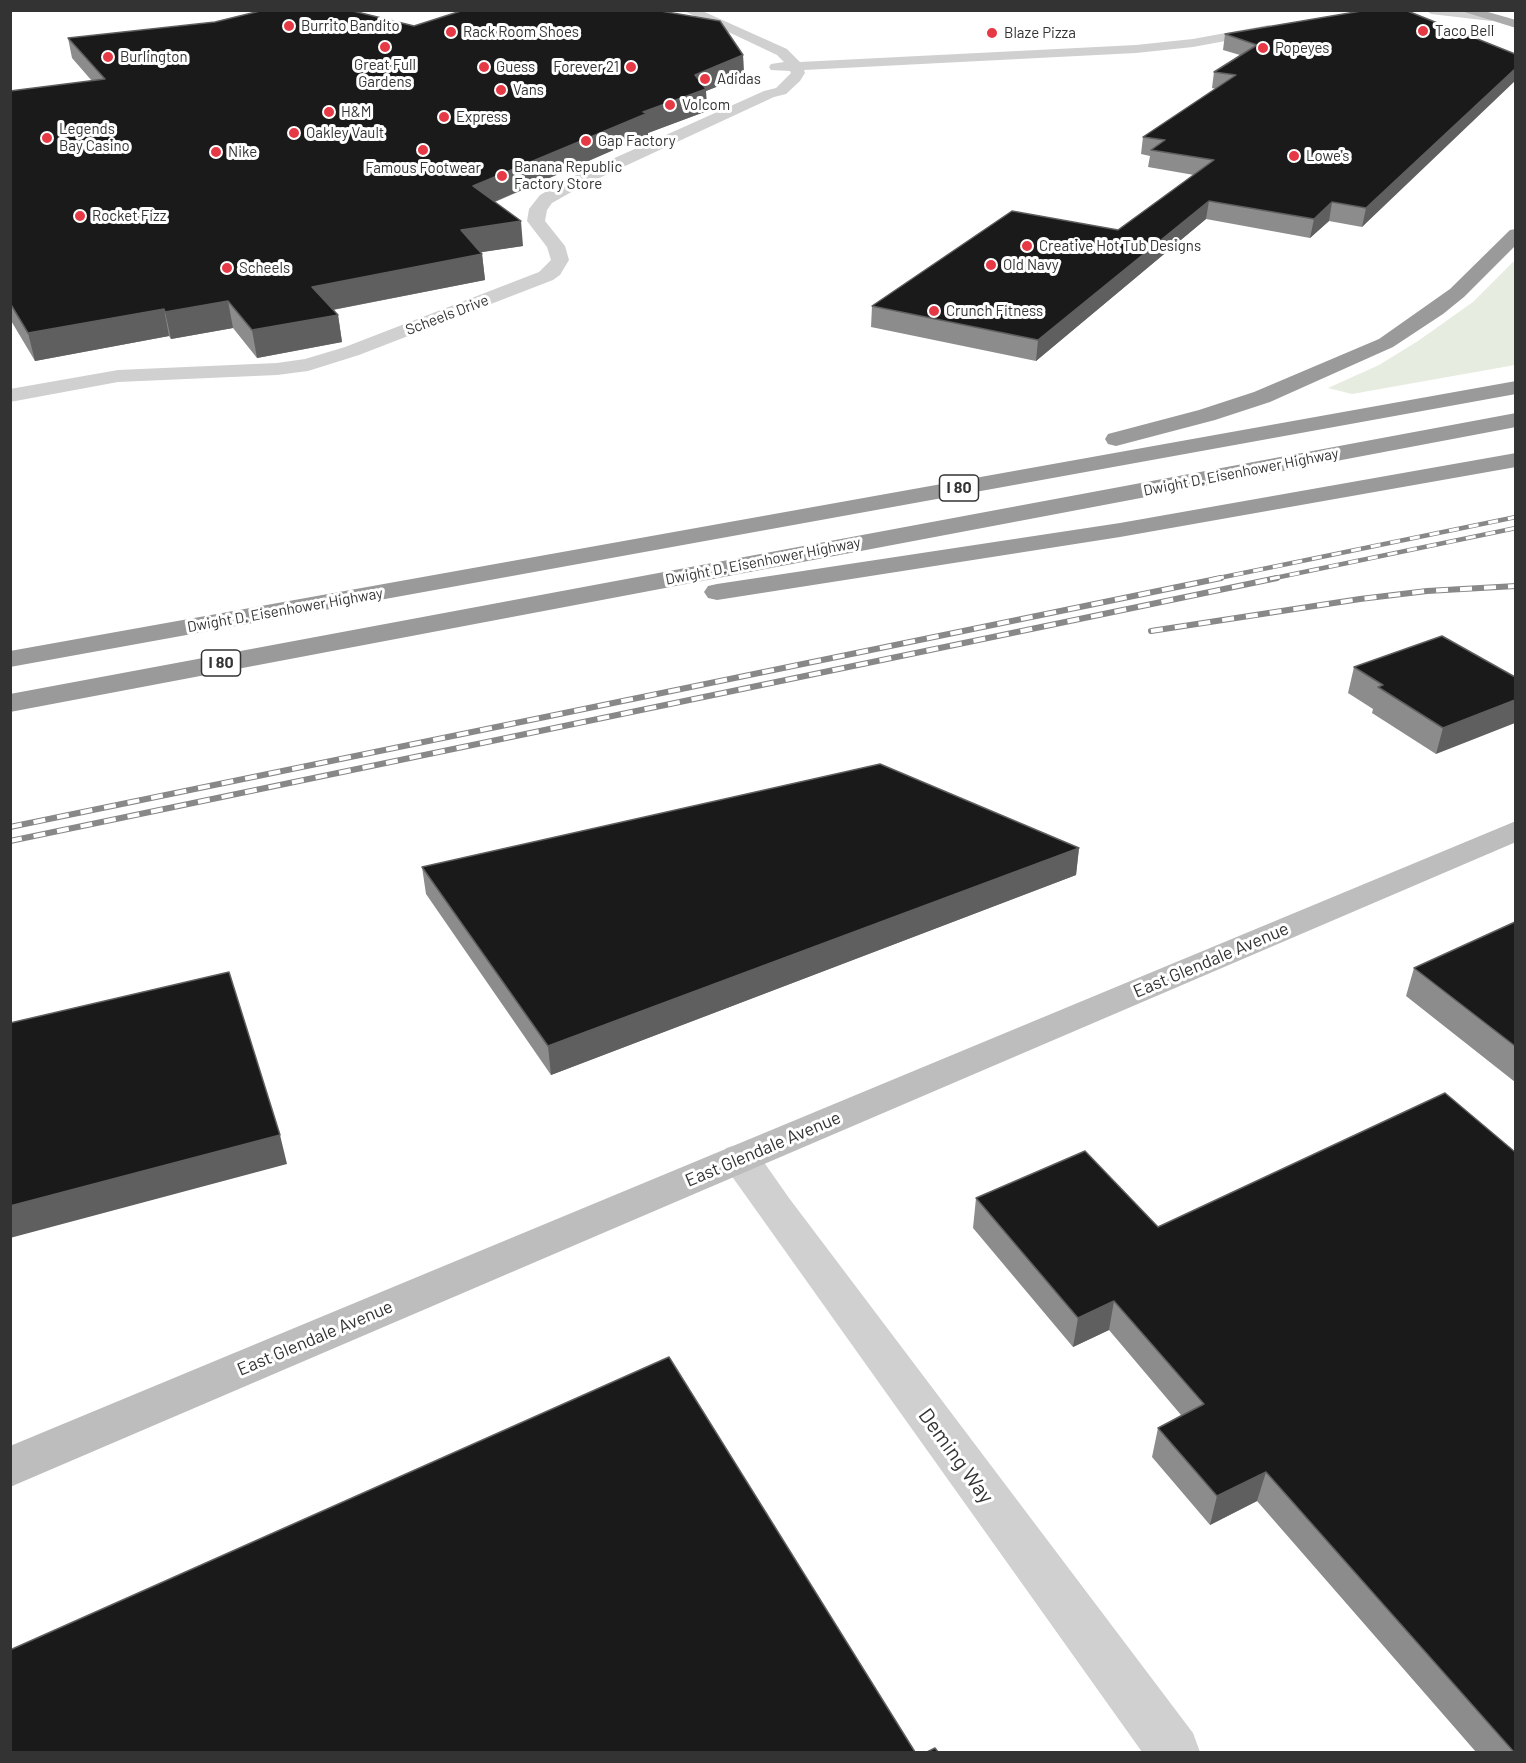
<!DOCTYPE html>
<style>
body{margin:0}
#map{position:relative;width:1526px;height:1763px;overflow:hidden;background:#fff;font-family:Barlow,sans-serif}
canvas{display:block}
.frame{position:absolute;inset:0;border:12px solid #333;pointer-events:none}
</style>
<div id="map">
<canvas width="1526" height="1763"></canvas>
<div class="frame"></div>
</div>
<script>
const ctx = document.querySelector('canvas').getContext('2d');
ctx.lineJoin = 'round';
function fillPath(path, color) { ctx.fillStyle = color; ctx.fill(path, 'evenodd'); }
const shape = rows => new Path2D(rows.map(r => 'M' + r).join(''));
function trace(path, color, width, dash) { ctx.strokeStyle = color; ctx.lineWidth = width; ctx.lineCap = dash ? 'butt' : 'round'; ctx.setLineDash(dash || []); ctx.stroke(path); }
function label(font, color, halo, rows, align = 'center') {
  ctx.font = font + ' Barlow,sans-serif'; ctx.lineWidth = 6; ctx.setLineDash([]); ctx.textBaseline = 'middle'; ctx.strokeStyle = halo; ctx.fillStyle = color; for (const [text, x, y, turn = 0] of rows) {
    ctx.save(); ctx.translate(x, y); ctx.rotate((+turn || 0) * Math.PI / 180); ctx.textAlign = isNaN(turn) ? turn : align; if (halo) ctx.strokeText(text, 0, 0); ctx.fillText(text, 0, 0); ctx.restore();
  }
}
const green = shape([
 [1515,260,1515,365,1352,394,1328,388,1379,365,1418,341,1473,302]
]);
const street = shape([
 [682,10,700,10,787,49,800,62,1136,45,1193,39,1269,25,1276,29,1269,33,1193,47,1136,53,804,70,805,73,800,81,786,94,774,97,582,186,552,203,547,210,545,221,565,246,569,260,560,275,553,280,359,355,308,371,277,375,118,382,10,402,10,389,118,370,277,363,305,359,345,347,539,272,551,260,547,247,527,221,529,209,540,195,570,178,764,91,776,88,791,73,790,71,771,70,769,67,771,64,784,62,777,55,682,10],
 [1425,10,1469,10,1491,13,1498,17,1491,21,1431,14,1425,10],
 [740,1144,754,1148,789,1198,1193,1733,1200,1752,1142,1752,726,1168,720,1158,726,1148,740,1144]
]);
const secondary = shape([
 [1516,821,1516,842,10,1487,10,1446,1516,821]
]);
const primary = shape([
 [1458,10,1481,10,1516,20,1516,28,1458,10]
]);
const highway = shape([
 [1516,229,1516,245,1464,297,1443,314,1393,347,1270,402,1215,420,1116,446,1108,444,1105,439,1108,434,1199,410,1254,392,1379,339,1450,289,1510,230,1516,229],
 [1516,381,1516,394,10,667,10,651,1516,381],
 [1516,413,1516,427,10,712,10,694,1516,413],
 [1516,453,1516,467,1120,537,717,600,708,598,704,592,708,586,717,584,1120,523,1516,453]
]);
const railFar1 = shape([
 [1214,579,1516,517],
 [1270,579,1516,528]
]);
const rail = shape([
 [1151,631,1360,599,1427,591,1516,586],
 [10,827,1221,578],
 [10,841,1277,578]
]);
const wall = shape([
 [414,26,743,55,744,76,706,91,707,111,648,133,648,135,495,202,523,246,481,252,482,254,485,280,333,310,338,315,342,342,257,358,233,328,171,339,169,336,35,361,10,319,10,91,92,81,72,58,68,38],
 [1225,34,1515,54,1362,227,1329,221,1310,238,1206,219,1036,361,871,327,872,306,1118,230,1194,175,1148,167,1150,156,1141,154,1143,137,1216,89,1212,88,1214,72,1240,55,1223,50],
 [1354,667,1515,677,1436,754,1372,713,1373,709,1348,693],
 [1079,848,1076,875,551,1075,426,894,422,867],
 [1515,922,1515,1082,1406,996,1414,968],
 [1085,1151,1515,1752,1476,1752,1257,1501,1210,1525,1152,1457,1158,1428,1181,1415,1109,1330,1073,1347,973,1228,976,1198]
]);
const shadedWall = shape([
 [743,55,744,76,706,91,707,111,648,133,648,135,475,210,473,186,643,112,695,75],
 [1515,69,1515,81,1362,227,1366,208],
 [1209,201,1206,219,1036,361,1038,340],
 [1332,202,1329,221,1310,238,1314,219],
 [521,221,523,246,463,255,461,230],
 [482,254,485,280,316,313,312,287],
 [228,301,233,328,171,339,165,312],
 [164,309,169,336,35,361,28,333],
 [338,315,342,342,257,358,252,330],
 [1515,700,1515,723,1436,754,1443,728],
 [1079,848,1076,875,551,1075,548,1046],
 [280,1135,287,1164,10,1238,10,1206],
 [1114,1301,1109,1330,1073,1347,1078,1318],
 [1266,1472,1257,1501,1210,1525,1217,1496]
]);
const building = shape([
 [264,10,349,10,414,26,464,10,655,10,720,21,743,55,695,75,706,89,643,112,648,113,473,186,521,221,461,230,482,254,312,287,338,315,252,330,228,301,165,312,164,309,28,333,10,303,10,91,105,79,68,38,215,22,264,10],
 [1367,10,1405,10,1515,54,1515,69,1366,208,1332,202,1314,219,1209,201,1038,340,872,306,1012,211,1118,230,1214,160,1151,150,1165,140,1143,137,1236,75,1214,72,1257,45,1225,34,1367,10],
 [1442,636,1515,677,1515,700,1443,728,1378,687,1383,685,1354,667,1442,636],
 [880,764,1079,848,548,1046,422,867,880,764],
 [1515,922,1515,1046,1414,968,1515,922],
 [229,972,280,1135,10,1206,10,1023,229,972],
 [1445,1093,1515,1152,1515,1752,1514,1752,1266,1472,1217,1496,1158,1428,1204,1404,1114,1301,1078,1318,976,1198,1085,1151,1158,1227,1445,1093],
 [669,1357,915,1752,10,1752,10,1650,669,1357],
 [935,1748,938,1752,927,1752,935,1748]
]);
const markers = [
 [289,26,6,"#e63946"],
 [1423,31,6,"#e63946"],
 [451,32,6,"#e63946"],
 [992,33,6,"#e63946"],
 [385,47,6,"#e63946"],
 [1263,48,6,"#e63946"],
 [108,57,6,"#e63946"],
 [484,67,6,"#e63946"],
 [631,67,6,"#e63946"],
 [705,79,6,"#e63946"],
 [501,90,6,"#e63946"],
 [670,105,6,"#e63946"],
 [329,112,6,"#e63946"],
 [444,117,6,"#e63946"],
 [294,133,6,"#e63946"],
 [47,138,6,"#e63946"],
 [586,141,6,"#e63946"],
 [423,150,6,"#e63946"],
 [216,152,6,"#e63946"],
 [1294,156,6,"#e63946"],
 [502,176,6,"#e63946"],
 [80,216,6,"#e63946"],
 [1027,246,6,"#e63946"],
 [991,265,6,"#e63946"],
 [227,268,6,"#e63946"],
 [934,311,6,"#e63946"]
];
const farPoinames = [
 ["Burrito Bandito",301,26],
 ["Taco Bell",1435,31],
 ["Rack Room Shoes",463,32],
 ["Blaze Pizza",1004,33],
 ["Popeyes",1275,48],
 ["Burlington",120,57],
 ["Great Full",385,65,"center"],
 ["Gardens",385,82,"center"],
 ["Guess",496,67],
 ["Forever 21",619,67,"right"],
 ["Adidas",717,79],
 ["Vans",513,90],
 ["Volcom",682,105],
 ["H&M",341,112],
 ["Express",456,117],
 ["Legends",59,129],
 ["Bay Casino",59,146],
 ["Oakley Vault",306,133],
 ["Gap Factory",598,141],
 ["Nike",228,152],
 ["Lowe's",1306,156],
 ["Banana Republic",514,167],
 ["Factory Store",514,184],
 ["Famous Footwear",423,168,"center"],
 ["Rocket Fizz",92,216],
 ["Creative Hot Tub Designs",1039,246],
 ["Old Navy",1003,265],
 ["Scheels",239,268],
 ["Crunch Fitness",946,311]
];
const farStreetnames = [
 ["Scheels Drive",447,315,-21],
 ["Dwight D. Eisenhower Highway",1241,472,-11],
 ["Dwight D. Eisenhower Highway",763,561,-11],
 ["Dwight D. Eisenhower Highway",285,610,-10]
];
const shields = [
 [959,488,39],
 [221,663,39]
];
const shieldNames = [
 ["I 80",959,488],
 ["I 80",221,663]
];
const streetNames = [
 ["East Glendale Avenue",1211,960,-23],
 ["East Glendale Avenue",763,1149,-23],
 ["East Glendale Avenue",315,1338,-23]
];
const nearStreetnames = [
 ["Deming Way",956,1456,54]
];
fillPath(green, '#e6ecdf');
fillPath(street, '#d0d0d0');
fillPath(secondary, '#bdbdbd');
fillPath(primary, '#ababab');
fillPath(highway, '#9a9a9a');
trace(railFar1, '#888', 4.5);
trace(rail, '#888', 6);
trace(railFar1, '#fff', 3, [10]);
trace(rail, '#fff', 4, [12]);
fillPath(wall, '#8c8c8c');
fillPath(shadedWall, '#5f5f5f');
fillPath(building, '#1a1a1a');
trace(building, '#5f5f5f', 1.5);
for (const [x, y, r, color] of markers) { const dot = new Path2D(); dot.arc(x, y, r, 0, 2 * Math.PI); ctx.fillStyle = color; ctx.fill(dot); trace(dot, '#fff', 2); }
label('15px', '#333', '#fff', farPoinames, 'left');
label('15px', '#333', '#fff', farStreetnames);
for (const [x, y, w] of shields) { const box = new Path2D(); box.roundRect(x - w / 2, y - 13, w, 26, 4.5); ctx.fillStyle = '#fff'; ctx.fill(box); trace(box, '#333', 1.5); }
label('bold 16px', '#333', null, shieldNames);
label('18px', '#333', '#fff', streetNames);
label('21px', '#333', '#fff', nearStreetnames);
</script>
